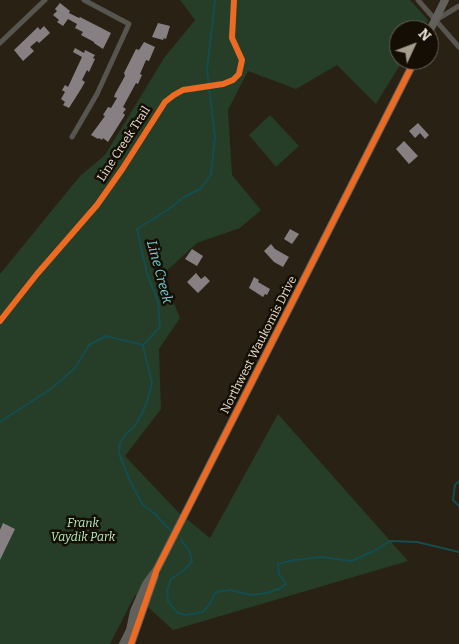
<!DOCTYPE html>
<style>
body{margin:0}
#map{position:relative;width:459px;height:644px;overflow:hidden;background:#292114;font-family:Bitter,serif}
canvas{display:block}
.north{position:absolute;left:389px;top:20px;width:50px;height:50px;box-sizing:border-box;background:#140e05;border:1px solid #696156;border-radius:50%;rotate:47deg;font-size:14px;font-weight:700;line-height:20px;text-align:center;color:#e8ded0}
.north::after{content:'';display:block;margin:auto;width:18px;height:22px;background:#a59c8e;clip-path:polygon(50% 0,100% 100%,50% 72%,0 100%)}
</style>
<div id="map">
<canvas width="459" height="644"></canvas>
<div class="north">N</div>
</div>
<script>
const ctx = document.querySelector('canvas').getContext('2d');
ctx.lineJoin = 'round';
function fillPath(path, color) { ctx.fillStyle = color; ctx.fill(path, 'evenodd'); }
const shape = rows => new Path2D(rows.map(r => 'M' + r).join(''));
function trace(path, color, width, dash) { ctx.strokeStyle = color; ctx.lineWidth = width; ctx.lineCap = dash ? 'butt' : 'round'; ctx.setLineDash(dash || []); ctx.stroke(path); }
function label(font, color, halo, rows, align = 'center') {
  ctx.font = font + ' Bitter,serif'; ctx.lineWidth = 5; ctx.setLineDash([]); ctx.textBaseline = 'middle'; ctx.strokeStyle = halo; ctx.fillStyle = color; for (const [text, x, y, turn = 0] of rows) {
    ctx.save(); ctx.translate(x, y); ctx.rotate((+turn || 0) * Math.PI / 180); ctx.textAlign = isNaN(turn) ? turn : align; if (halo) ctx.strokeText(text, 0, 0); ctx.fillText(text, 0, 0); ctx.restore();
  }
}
const green = shape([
 [180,0,410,0,428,20,422,30,399,30,399,60,403,60,376,104,337,65,296,89,248,71,228,110,232,175,261,210,240,228,197,243,162,275,180,318,159,349,161,409,125,456,178,512,210,538,278,414,408,561,173,630,135,595,110,644,0,644,0,274,80,176,105,155,164,58,195,20],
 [270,115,299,146,276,167,249,135]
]);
const stream = shape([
 [143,346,152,383,147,402,142,413,135,426,126,434,120,443,119,454,131,483,143,505,155,514,172,532],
 [0,422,52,388,75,368,89,345,106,336,143,345,160,327,158,301,147,274,137,229,169,209,184,197,200,189,211,175,215,137,207,70,215,0],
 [459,481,455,485,453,500,459,506],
 [181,540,190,552,192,562,183,571,171,579,167,590,168,602,178,613,186,615,203,612,209,605,216,592,230,590,252,595,267,593,281,588,286,584,279,574,278,564,295,560,322,557,351,561,374,551,390,541,417,542,459,552]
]);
const building = shape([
 [60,3,70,11,69,13,79,18,80,17,111,33,103,49,94,43,94,42,81,35,83,32,75,28,77,24,68,19,63,26,57,22,59,20,53,15,57,11,55,9],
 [158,23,170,26,166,39,164,38,163,40,152,37],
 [44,26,50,33,39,43,37,41,30,47,34,51,23,61,14,50,38,27,40,30],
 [144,42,155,47,149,61,146,60,140,74,142,75,138,84,136,83,123,107,126,109,123,113,125,115,108,142,103,138,102,140,99,138,98,139,91,135,105,116,103,115,108,107,111,108,117,98,114,97,115,94,125,76,124,73,136,49,139,50],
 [75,48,84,53,85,50,95,55,93,58,95,59,89,72,87,70,82,80,85,82,81,89,69,108,63,105,65,102,61,99,65,92,62,90,65,85,68,87,82,57,73,52],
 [418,123,429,135,425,139,420,133,415,138,409,131],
 [404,141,418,156,409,164,396,149],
 [290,229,299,234,292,244,284,239],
 [271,244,275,249,289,257,283,267,274,262,264,251],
 [192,249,203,256,197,266,185,259],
 [196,273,201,279,205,276,210,281,198,293,187,282],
 [254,277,259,280,258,282,270,289,267,295,265,294,263,297,249,288],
 [3,523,15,529,0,560,0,530]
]);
const street = shape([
 [418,0,459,47],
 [436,20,459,6],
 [0,43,45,0],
 [72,137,97,94,129,24,84,0]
]);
const secondary = shape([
 [429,32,445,0],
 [123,644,130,630,134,611,146,584,157,569,415,60],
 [131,644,155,575]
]);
const cycleway = shape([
 [0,321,37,274,97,205,123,168,165,102,174,95,183,90,223,84,233,80,239,74,242,60,232,38,234,0],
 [131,644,157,569,415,60]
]);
const streetNames = [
 ["Line Creek Trail",124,144,-57],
 ["Northwest Waukomis Drive",259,345,-63]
];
const parkNames = [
 ["Frank",83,524],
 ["Vaydik Park",83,538]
];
const waterNames = [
 ["Line Creek",159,272,75]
];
fillPath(green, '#263d27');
trace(stream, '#144d4f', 2);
fillPath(building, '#868083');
trace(street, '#575550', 5);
trace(secondary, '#61605a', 8);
trace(cycleway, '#ed6a23', 6);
label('12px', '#e8ded0', '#140e05', streetNames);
label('italic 12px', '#b5efbc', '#140e05', parkNames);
label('italic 14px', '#72d2d8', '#140e05', waterNames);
</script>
